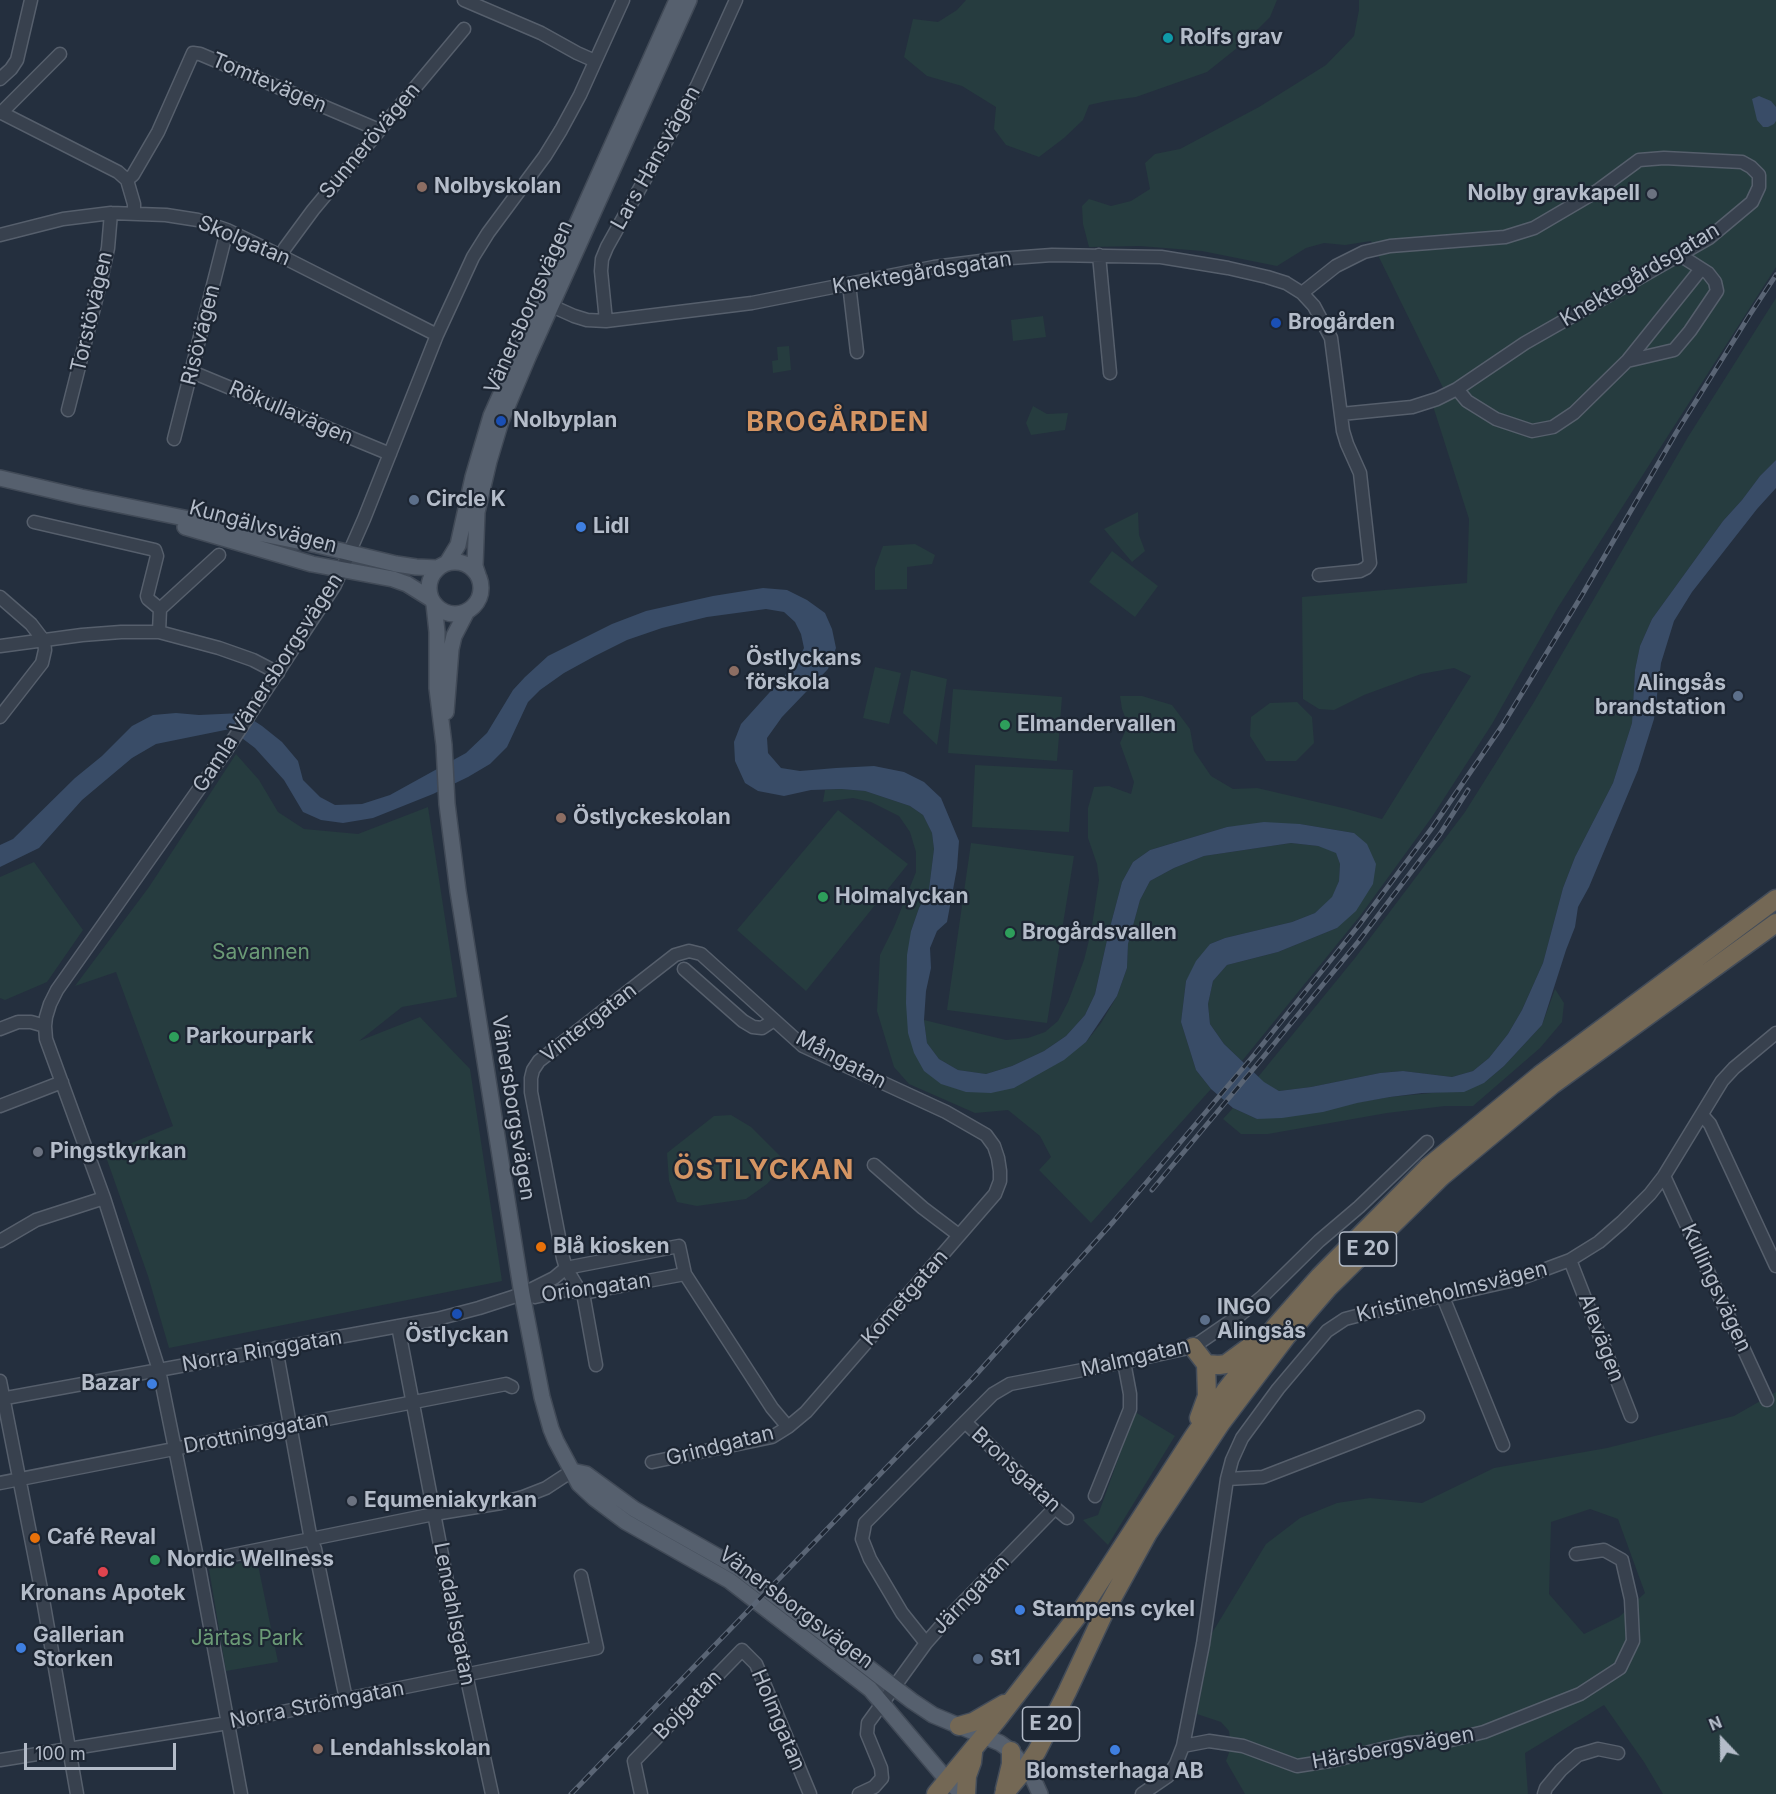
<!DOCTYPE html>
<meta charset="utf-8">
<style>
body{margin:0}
#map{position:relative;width:1776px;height:1794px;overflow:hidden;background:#242f3e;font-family:Inter,sans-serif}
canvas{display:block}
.north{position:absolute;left:1692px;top:1710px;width:60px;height:60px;-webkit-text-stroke:4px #1d2633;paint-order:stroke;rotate:338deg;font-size:16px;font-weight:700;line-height:24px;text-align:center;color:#b4bcc9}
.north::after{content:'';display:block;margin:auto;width:21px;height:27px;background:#b4bcc9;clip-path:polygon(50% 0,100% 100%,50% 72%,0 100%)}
.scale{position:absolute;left:24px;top:1743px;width:152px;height:27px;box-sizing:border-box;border:3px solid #b4bcc9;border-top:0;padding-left:8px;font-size:18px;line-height:21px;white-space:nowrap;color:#b4bcc9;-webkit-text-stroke:4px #1d2633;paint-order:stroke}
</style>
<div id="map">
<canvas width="1776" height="1794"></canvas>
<div class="north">N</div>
<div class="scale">100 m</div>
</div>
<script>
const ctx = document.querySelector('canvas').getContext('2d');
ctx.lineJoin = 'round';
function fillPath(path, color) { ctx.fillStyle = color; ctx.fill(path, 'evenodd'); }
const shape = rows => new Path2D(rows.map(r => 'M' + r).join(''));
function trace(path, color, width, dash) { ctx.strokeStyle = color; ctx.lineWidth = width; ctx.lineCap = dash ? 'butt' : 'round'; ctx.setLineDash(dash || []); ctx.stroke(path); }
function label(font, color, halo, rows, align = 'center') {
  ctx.font = font + ' Inter,sans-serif'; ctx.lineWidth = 4.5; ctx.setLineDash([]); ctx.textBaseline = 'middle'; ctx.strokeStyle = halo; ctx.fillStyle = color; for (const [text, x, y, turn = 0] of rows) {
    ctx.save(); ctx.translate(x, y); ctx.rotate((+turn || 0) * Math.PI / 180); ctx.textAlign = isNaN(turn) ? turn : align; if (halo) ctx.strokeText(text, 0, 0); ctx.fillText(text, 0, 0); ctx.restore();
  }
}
const green = shape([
 [966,0,1277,0,1270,17,1247,40,1207,72,1136,97,1107,101,1089,105,1083,120,1064,138,1039,157,1006,145,994,129,996,107,962,86,927,76,904,57,913,19,938,22,957,10],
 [1359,0,1776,0,1776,267,1557,609,1492,724,1432,817,1360,916,1242,1061,1224,1044,1210,1024,1208,1004,1213,981,1227,965,1278,952,1337,928,1354,833,1300,824,1227,827,1150,850,1133,862,1122,882,1109,931,1095,994,1085,1015,1066,1036,1044,1051,1012,1066,986,1074,958,1070,939,1059,927,1043,924,1020,1006,1040,1028,1038,1045,1032,1058,1021,1068,1002,1084,960,1091,932,1099,880,1097,864,1088,838,1088,808,1094,787,1109,786,1131,794,1134,782,1120,743,1128,725,1122,709,1120,696,1142,696,1172,705,1190,729,1194,751,1211,776,1233,789,1257,788,1347,809,1382,819,1471,676,1454,668,1421,674,1364,695,1334,710,1319,709,1303,699,1302,597,1467,583,1469,519,1433,406,1449,400,1371,241,1345,245,1324,243,1306,248,1277,266,1202,251,1140,246,1089,247,1083,224,1082,206,1089,199,1111,206,1131,201,1150,189,1145,163,1155,154,1180,149,1259,107,1326,65,1354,36,1359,10],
 [1776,298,1776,460,1760,476,1742,500,1723,521,1652,619,1640,646,1635,670,1632,723,1613,783,1575,857,1563,888,1543,963,1522,1010,1508,1034,1489,1058,1473,1071,1452,1077,1403,1071,1380,1073,1311,1087,1279,1091,1264,1083,1258,1077,1355,958,1465,812,1534,702,1688,437],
 [1043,316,1046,337,1013,341,1011,320],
 [789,346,791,370,773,373,772,361,778,360,777,347],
 [1033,406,1047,414,1068,413,1065,430,1031,435,1026,423],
 [1138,512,1139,535,1145,551,1132,562,1104,529],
 [915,544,935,555,932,564,907,567,907,589,875,590,875,568,883,546],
 [1112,551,1158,586,1135,617,1089,582],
 [875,667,901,673,889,724,863,718],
 [911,670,947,679,937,745,903,713],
 [953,689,1062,697,1057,761,948,753],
 [1297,702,1312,717,1314,743,1296,761,1266,761,1250,736,1251,717,1270,703],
 [236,754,259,780,278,812,304,829,358,834,428,807,457,997,402,1007,359,1041,420,1017,470,1069,502,1281,169,1348,148,1276,105,1154,173,1126,116,972,75,986,149,887],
 [975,765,1073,770,1069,832,972,827],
 [841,789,865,791,910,806,923,815,932,833,934,849,929,889,919,908,911,931,924,1071,1014,1088,1086,1042,1101,1023,1117,996,1127,968,1128,944,1140,900,1150,881,1174,868,1204,856,1291,843,1318,846,1336,852,1340,864,1339,881,1332,898,1315,913,1292,922,1225,938,1210,944,1186,981,1181,1022,1196,1070,1211,1089,1091,1223,1039,1170,1051,1157,1040,1136,1008,1110,975,1113,909,1084,894,1067,877,1011,880,955,894,927,916,872,916,852,910,832,899,816,871,802,853,798,823,802,825,790],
 [838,810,908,864,806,991,737,930],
 [971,843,1074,856,1047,1023,947,1010],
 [34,862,83,930,47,982,5,1000,0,998,0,877],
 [1555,989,1564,1003,1562,1022,1540,1048,1473,1106,1445,1106,1387,1113,1268,1134,1241,1134,1223,1119,1233,1108,1257,1119,1390,1097,1442,1092,1484,1083,1504,1066,1542,1025],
 [731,1115,751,1127,787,1163,767,1184,746,1199,697,1206,677,1202,669,1181,667,1153,714,1116],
 [1776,1392,1776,1794,1663,1794,1644,1762,1604,1705,1525,1753,1528,1794,1245,1794,1226,1761,1231,1747,1229,1731,1221,1722,1197,1714,1212,1633,1266,1544,1300,1518,1337,1503,1370,1498,1422,1503,1494,1468,1607,1448,1734,1416],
 [1590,1509,1618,1519,1645,1593,1619,1617,1584,1634,1549,1594,1551,1522],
 [1135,1412,1175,1436,1108,1545,1083,1520,1098,1515],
 [257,1560,278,1662,226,1671,209,1569]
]);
const water = shape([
 [1759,96,1771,101,1776,107,1776,121,1774,124,1768,127,1763,127,1757,120,1752,99],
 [1776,460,1776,488,1757,509,1692,592,1674,621,1661,663,1654,719,1638,770,1589,887,1578,907,1575,927,1566,950,1542,1025,1504,1066,1484,1083,1464,1092,1422,1093,1390,1097,1357,1103,1323,1112,1282,1118,1257,1119,1233,1108,1211,1089,1196,1070,1181,1022,1186,981,1196,961,1210,944,1225,938,1292,922,1315,913,1332,897,1339,881,1340,864,1336,853,1318,846,1291,843,1204,856,1174,868,1150,881,1140,900,1128,944,1127,968,1117,996,1086,1042,1064,1060,1014,1088,991,1093,966,1092,941,1084,924,1071,914,1053,908,1033,906,1003,907,955,911,931,919,908,929,889,934,849,932,833,923,815,910,806,865,791,841,789,811,790,784,796,758,791,745,783,735,761,734,742,741,724,797,662,804,648,801,634,795,622,784,612,766,609,707,617,662,628,627,640,595,656,564,673,540,690,528,702,507,747,490,764,468,777,433,794,373,818,343,823,321,820,303,812,284,780,255,748,230,729,156,744,132,758,82,800,39,848,0,867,0,845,13,839,75,778,102,756,132,726,153,715,176,713,199,715,242,713,262,726,282,742,298,761,303,780,320,797,335,805,362,804,390,795,466,753,487,733,513,690,525,677,548,656,612,624,646,611,713,596,763,588,787,590,807,600,825,613,832,629,836,648,828,669,782,717,767,738,768,753,781,768,800,771,836,768,874,766,904,772,924,782,941,798,959,841,957,868,947,922,937,931,930,948,931,968,926,991,924,1020,927,1043,939,1059,958,1070,986,1074,1012,1066,1044,1051,1066,1036,1085,1015,1095,994,1109,931,1122,882,1133,862,1150,850,1227,827,1264,822,1300,824,1354,833,1367,844,1376,864,1373,884,1356,911,1337,928,1278,952,1227,965,1213,981,1208,1004,1210,1024,1224,1044,1264,1082,1279,1091,1311,1087,1380,1073,1403,1071,1452,1077,1473,1071,1489,1058,1508,1034,1522,1010,1543,963,1563,888,1575,857,1613,783,1632,723,1635,670,1640,646,1652,619,1723,521,1742,500,1760,476]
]);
const minor = shape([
 [464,0,541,33,577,53,595,61],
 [0,79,11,69,17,60,31,0],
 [0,112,118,172,127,180,134,204,134,213],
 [1,113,60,54],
 [127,180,133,175,158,132,193,53,200,54,379,130],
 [0,235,63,219,111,213,166,215,198,220,227,230,281,256,437,335],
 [1099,255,1110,373],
 [281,256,285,248,313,210,464,29],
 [849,284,857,352],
 [1302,293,1336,266,1364,252,1390,246,1505,237,1534,228,1597,191,1639,160,1664,158,1742,162,1751,167,1759,175,1759,187,1752,202,1709,238,1525,343,1457,389,1437,399,1412,407,1341,414],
 [545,303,574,316,587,320,606,321,752,303,934,267,997,259,1052,255,1161,257,1228,268,1267,277,1286,283,1302,293,1314,306,1331,338,1343,431,1347,444,1360,473,1370,563,1366,568,1360,571,1319,575],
 [606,321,601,271,602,259,607,247,697,86,736,0],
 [1628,360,1701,269],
 [192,372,390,454],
 [1457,389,1467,401,1496,419,1532,431,1553,427,1574,413,1627,361,1674,350,1690,331,1717,291,1715,282,1708,273,1686,259,1682,253],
 [68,410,100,284,108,248,111,213],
 [174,439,227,230],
 [34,522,155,550,157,556,147,596,148,599,160,609,159,632],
 [0,597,31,624,44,641],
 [160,609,219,555],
 [0,646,82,635,121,632,159,632,219,648,253,660,278,673],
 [0,717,42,663,45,650,44,641],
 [684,969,743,1021,753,1027,762,1028,774,1020],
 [0,1029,18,1022,31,1022,45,1026],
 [0,1106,62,1082],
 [1702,1115,1710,1124,1776,1266],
 [874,1165,923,1208,956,1233],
 [1664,1176,1767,1400],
 [0,1241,36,1220,104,1198],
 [1570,1260,1631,1416],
 [581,1293,566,1268,563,1258,531,1092,531,1078,533,1070,539,1061,675,955,689,951,701,954,803,1046,946,1112,986,1135,994,1146,998,1158,1000,1171,1000,1181,995,1194,806,1412,788,1427,772,1437,652,1462],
 [583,1293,596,1365],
 [522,1294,535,1297,566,1290,583,1293,685,1274],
 [1443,1297,1503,1445],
 [398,1326,456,1628,492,1794],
 [276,1348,311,1540,315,1549,346,1699],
 [0,1381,42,1594,77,1794],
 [0,1399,437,1319,479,1308,522,1294,554,1278,566,1268,679,1246,685,1274,772,1408,788,1427],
 [965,1422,1055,1508,1067,1518],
 [1227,1479,1263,1477,1418,1417],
 [0,1483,506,1384,512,1387],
 [1095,1496,1130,1409,1130,1394,1124,1362],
 [198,1562,434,1514,501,1503,523,1497,546,1488,572,1471],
 [926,1643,902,1613,870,1559,862,1539,864,1529,865,1523,874,1514,965,1422,993,1394,1010,1384,1124,1362,1193,1347,1241,1314,1262,1297,1319,1241,1359,1207,1427,1142],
 [1183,1746,1209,1741,1243,1746,1297,1766,1335,1760,1408,1743,1451,1740,1484,1732,1580,1694,1620,1668,1633,1641,1631,1599,1622,1560,1604,1550,1576,1554],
 [0,1760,228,1723,597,1648,581,1576],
 [241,1794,199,1567,159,1370,104,1198,46,1039,45,1026,46,1017,50,1004,57,990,223,755,335,585,364,519,437,335,473,257,488,233,545,156,561,130,580,95,623,0],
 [641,1794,634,1761,742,1650,756,1664,810,1794],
 [859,1794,874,1787,882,1778,881,1768,867,1734,868,1723,926,1643,949,1617,1055,1508],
 [1142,1794,1168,1776,1176,1764,1183,1746,1203,1644,1227,1479,1232,1460,1242,1438,1278,1389,1327,1331,1345,1319,1368,1313,1519,1279,1570,1260,1599,1242,1622,1222,1650,1194,1664,1176,1722,1081,1734,1068,1776,1033],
 [1544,1794,1546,1788,1561,1770,1578,1755,1598,1749,1618,1753]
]);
const major = shape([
 [0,478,81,497,317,545,396,564,416,567,438,568],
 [185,527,312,564,393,579,407,584,431,599],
 '429 588a26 26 0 1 1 52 0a26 26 0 1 1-52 0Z',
 [447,563,458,545,473,477,491,416,677,0],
 [478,575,475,566,477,512,489,461,501,421,528,357,689,0],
 [434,604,437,632,437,688,444,745,447,804,458,891,522,1294,542,1397,551,1429,556,1441,579,1484,594,1498,626,1522,730,1581,870,1689,947,1780,963,1794],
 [446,712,451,649,454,636,467,611],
 [572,1471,586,1474,634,1509,740,1569,912,1701,933,1715,1000,1743,1011,1751,1026,1768,1031,1774,1040,1794]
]);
const highway = shape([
 [1193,1347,1206,1364,1207,1396,1199,1418],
 [1206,1364,1219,1365,1226,1364,1252,1345],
 [959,1726,973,1722,1004,1704],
 [1005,1789,1011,1764,1011,1751],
 [936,1794,997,1720,1079,1614,1194,1436,1226,1390,1275,1327,1320,1276,1428,1167,1540,1075,1776,899],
 [966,1794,967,1776,972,1762,973,1753],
 [1004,1794,1026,1768,1037,1751,1067,1692,1104,1613,1148,1533,1221,1423,1286,1337,1329,1287,1441,1177,1552,1085,1776,923]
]);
const rail = shape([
 [1152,1190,1260,1061,1358,942,1440,834,1468,790],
 [571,1794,973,1378,1113,1222,1254,1055,1359,925,1432,828,1502,726,1582,595,1676,433,1749,316,1776,275]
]);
const markers = [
 [1168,38,6,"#0f9aa8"],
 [422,187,6,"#8d6e63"],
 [1652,194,6,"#6b7280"],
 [1276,323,6,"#1a4fb4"],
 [501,421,6,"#1a4fb4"],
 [414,500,6,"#5c6f8a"],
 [581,527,6,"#3f7fe0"],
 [734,671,6,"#8d6e63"],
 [1738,696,6,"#5c6f8a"],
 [1005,725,6,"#2e9e5b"],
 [561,818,6,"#8d6e63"],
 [823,897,6,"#2e9e5b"],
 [1010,933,6,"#2e9e5b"],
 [174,1037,6,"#2e9e5b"],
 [38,1152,6,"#6b7280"],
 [541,1247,6,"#e8710a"],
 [457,1314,6,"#1a4fb4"],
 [1205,1320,6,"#5c6f8a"],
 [152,1384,6,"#3f7fe0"],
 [352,1501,6,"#6b7280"],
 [35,1538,6,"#e8710a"],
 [155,1560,6,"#2e9e5b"],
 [103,1572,6,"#e0444e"],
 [1020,1610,6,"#3f7fe0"],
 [21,1648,6,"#3f7fe0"],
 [978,1659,6,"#5c6f8a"],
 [318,1749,6,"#8d6e63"],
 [1115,1750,6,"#3f7fe0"]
];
const shields = [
 [1368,1249,57],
 [1051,1724,57]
];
const shieldNames = [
 ["E 20",1368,1249],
 ["E 20",1051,1724]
];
const poiNames = [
 ["Rolfs grav",1180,38],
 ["Nolbyskolan",434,187],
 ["Nolby gravkapell",1640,194,"right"],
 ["Brogården",1288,323],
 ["Nolbyplan",513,421],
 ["Circle K",426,500],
 ["Lidl",593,527],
 ["Östlyckans",746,659],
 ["förskola",746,683],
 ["Alingsås",1726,684,"right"],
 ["brandstation",1726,708,"right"],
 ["Elmandervallen",1017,725],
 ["Östlyckeskolan",573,818],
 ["Holmalyckan",835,897],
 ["Brogårdsvallen",1022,933],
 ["Parkourpark",186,1037],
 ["Pingstkyrkan",50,1152],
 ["Blå kiosken",553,1247],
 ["INGO",1217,1308],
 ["Alingsås",1217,1332],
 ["Östlyckan",457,1336,"center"],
 ["Bazar",140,1384,"right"],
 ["Equmeniakyrkan",364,1501],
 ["Café Reval",47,1538],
 ["Nordic Wellness",167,1560],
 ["Kronans Apotek",103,1594,"center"],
 ["Stampens cykel",1032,1610],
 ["Gallerian",33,1636],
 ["Storken",33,1660],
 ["St1",990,1659],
 ["Lendahlsskolan",330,1749],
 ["Blomsterhaga AB",1115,1772,"center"]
];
const streetNames = [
 ["Tomtevägen",269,83,23],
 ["Sunnerövägen",370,141,-50],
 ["Lars Hansvägen",656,158,-61],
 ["Skolgatan",244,241,23],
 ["Knektegårdsgatan",922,273,-9],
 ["Knektegårdsgatan",1640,275,-31],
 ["Vänersborgsvägen",529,307,-66],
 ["Torstövägen",92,312,-77],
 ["Risövägen",201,335,-76],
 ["Rökullavägen",291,413,23],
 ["Kungälvsvägen",263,527,15],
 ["Gamla Vänersborgsvägen",268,683,-57],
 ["Vintergatan",589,1023,-38],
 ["Mångatan",841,1060,28],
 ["Vänersborgsvägen",513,1108,81],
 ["Oriongatan",596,1288,-8],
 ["Kullingsvägen",1716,1288,65],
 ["Kristineholmsvägen",1452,1292,-14],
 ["Kometgatan",905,1298,-49],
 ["Alevägen",1601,1338,69],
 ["Norra Ringgatan",262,1351,-10],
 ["Malmgatan",1135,1358,-13],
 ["Drottninggatan",256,1433,-11],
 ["Grindgatan",720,1446,-14],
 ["Bronsgatan",1016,1470,43],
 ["Järngatan",971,1595,-46],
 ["Vänersborgsvägen",796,1608,37],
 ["Lendahlsgatan",454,1614,79],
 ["Norra Strömgatan",317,1705,-11],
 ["Bojgatan",688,1705,-46],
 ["Holmgatan",778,1720,67],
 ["Härsbergsvägen",1393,1748,-10]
];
const parkNames = [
 ["Savannen",261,953],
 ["Järtas Park",247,1639]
];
const districtNames = [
 ["BROGÅRDEN",838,423],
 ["ÖSTLYCKAN",764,1171]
];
fillPath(green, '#263c3f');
fillPath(water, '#394c67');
trace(minor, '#565f6c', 15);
trace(major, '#414a57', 18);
trace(highway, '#434c59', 21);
trace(minor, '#38414e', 12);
trace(major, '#56606e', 15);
trace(highway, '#746855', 18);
trace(rail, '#5a6575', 5);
trace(rail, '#1d2633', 3, [9]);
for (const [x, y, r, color] of markers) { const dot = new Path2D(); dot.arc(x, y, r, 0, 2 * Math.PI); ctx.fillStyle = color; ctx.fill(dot); trace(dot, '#1d2633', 2); }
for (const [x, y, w] of shields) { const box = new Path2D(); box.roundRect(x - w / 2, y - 17, w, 34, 4.5); ctx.fillStyle = '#1d2633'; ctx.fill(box); trace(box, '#b4bcc9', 1.5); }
label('bold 20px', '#b4bcc9', null, shieldNames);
label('bold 21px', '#b4bcc9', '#1d2633', poiNames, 'left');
label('21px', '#b4bcc9', '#1d2633', streetNames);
label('21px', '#6b9a76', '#1d2633', parkNames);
ctx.letterSpacing = '1.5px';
label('bold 27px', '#d59563', '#1d2633', districtNames);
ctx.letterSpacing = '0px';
</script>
